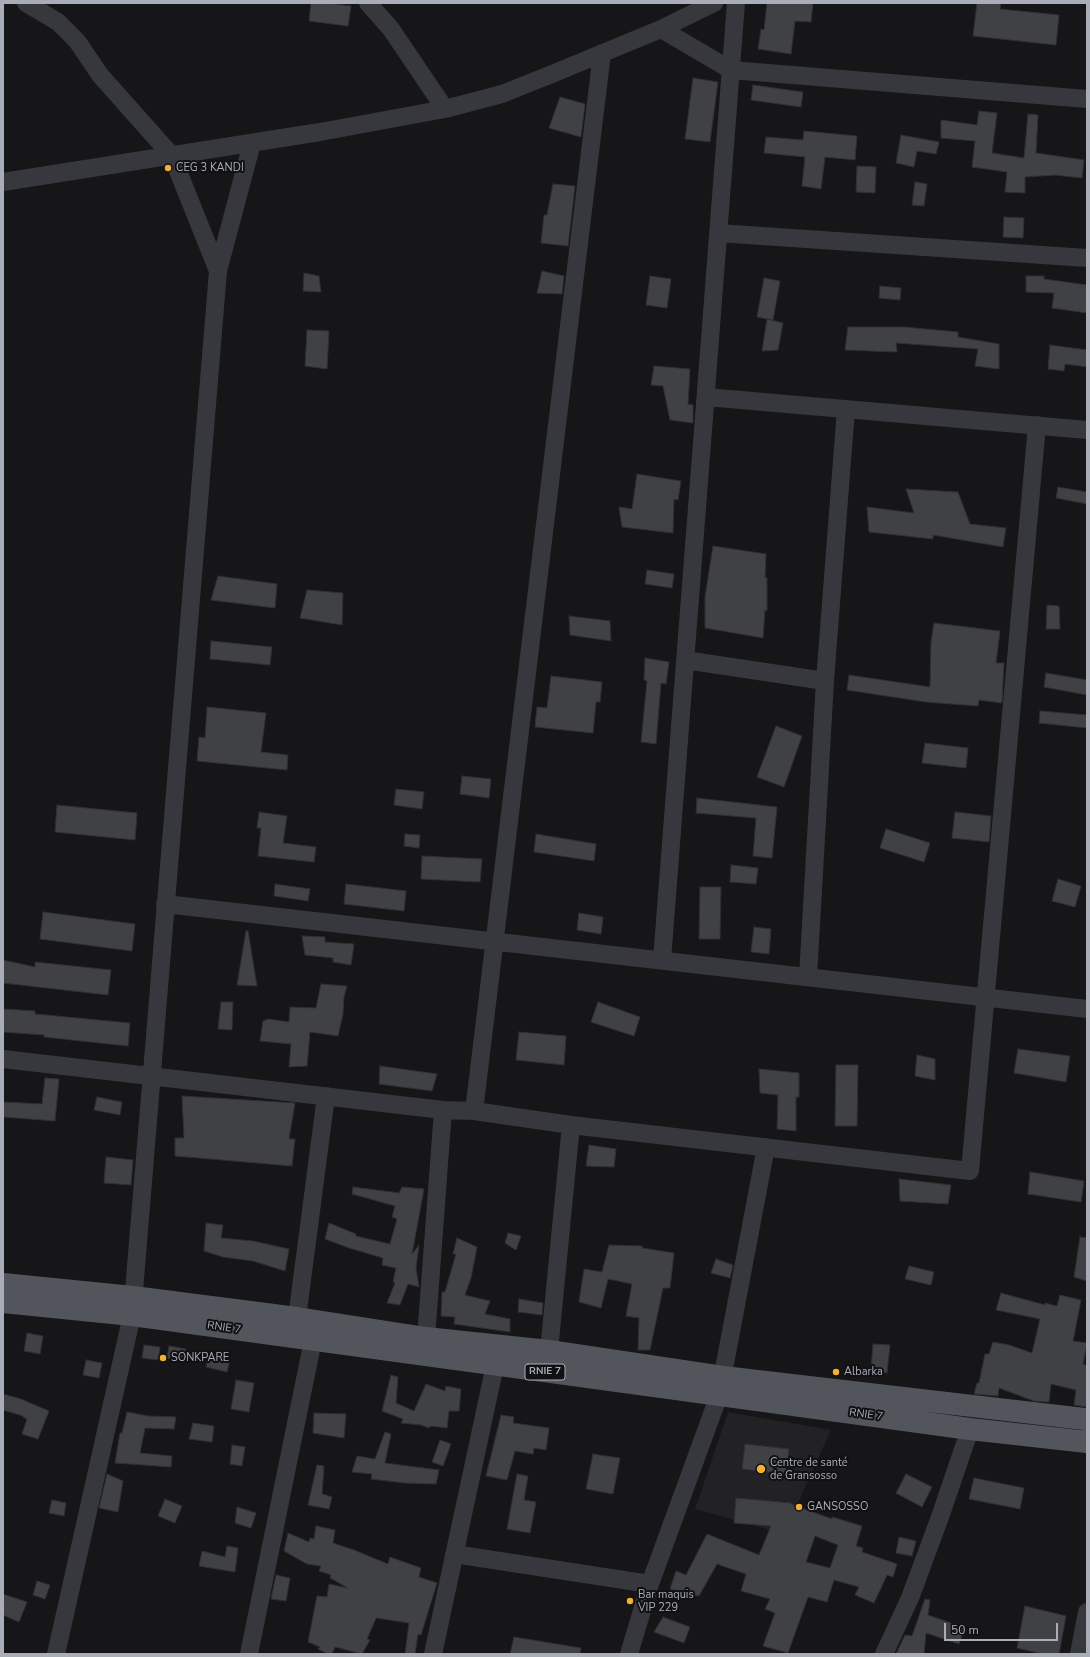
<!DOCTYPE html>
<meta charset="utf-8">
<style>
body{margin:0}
#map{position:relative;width:1090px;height:1657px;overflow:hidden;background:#161618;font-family:"Nunito Sans",sans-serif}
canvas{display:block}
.frame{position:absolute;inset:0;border:4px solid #a8adb8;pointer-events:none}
.scale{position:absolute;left:944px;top:1623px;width:114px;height:18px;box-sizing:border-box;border:2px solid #a8adb8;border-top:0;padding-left:5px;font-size:12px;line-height:14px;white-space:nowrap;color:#a8adb8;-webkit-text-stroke:3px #111113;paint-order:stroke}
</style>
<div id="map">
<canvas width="1090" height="1657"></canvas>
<div class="frame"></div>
<div class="scale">50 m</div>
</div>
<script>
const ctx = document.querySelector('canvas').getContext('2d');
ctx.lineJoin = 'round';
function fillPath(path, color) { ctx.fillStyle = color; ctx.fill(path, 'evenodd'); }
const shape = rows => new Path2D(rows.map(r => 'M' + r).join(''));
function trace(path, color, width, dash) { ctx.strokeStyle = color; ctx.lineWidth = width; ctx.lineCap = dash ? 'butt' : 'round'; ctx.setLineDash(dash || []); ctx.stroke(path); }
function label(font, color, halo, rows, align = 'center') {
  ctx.font = font + ' "Nunito Sans",sans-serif'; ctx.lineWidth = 4; ctx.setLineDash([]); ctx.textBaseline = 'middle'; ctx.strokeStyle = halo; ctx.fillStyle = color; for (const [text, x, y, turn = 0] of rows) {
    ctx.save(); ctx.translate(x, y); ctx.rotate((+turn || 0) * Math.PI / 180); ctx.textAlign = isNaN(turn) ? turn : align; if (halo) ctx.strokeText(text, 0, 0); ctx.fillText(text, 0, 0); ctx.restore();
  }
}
const built = shape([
 [728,1412,831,1430,784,1534,695,1509]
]);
const building = shape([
 [311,3,328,3,351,6,348,26,309,21,311,3],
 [767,3,813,3,811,22,795,21,791,54,758,49,761,29,764,30,767,3],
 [977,3,1001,3,1000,9,1059,15,1056,45,973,36,977,3],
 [693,78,718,82,710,142,685,139,693,78],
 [753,85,803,92,801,107,751,100,753,85],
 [560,97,585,104,581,137,549,128,560,97],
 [979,111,997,113,992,153,1024,158,1028,114,1038,115,1036,153,1084,160,1082,178,1055,175,1025,177,1025,193,1005,192,1007,172,972,167,975,141,941,138,941,120,977,125,979,111],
 [804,131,857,136,855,160,825,157,821,189,802,186,805,157,764,153,766,137,803,140,804,131],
 [901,135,939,142,936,154,917,151,914,167,896,163,901,135],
 [857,166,876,167,875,193,856,192,857,166],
 [915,182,927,184,924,206,912,205,915,182],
 [553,184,575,186,568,246,541,243,544,215,547,215,553,184],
 [1004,217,1024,218,1023,238,1003,237,1004,217],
 [542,271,564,276,562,294,537,293,542,271],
 [304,273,319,276,321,292,303,291,304,273],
 [650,276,671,279,667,308,646,305,650,276],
 [1026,276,1044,276,1044,279,1087,285,1087,313,1052,308,1054,293,1026,292,1026,276],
 [764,278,780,281,773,320,757,317,764,278],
 [880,286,901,288,900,300,879,298,880,286],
 [767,319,783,323,778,350,762,351,767,319],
 [848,327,904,327,958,332,958,337,999,344,999,369,975,366,978,349,896,343,897,352,845,350,848,327],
 [307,330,329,331,327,369,305,366,307,330],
 [1050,345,1087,350,1087,367,1065,364,1064,371,1048,369,1050,345],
 [654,366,690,369,688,404,693,405,693,423,670,420,663,386,651,385,654,366],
 [637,474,681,481,678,500,674,499,673,533,622,527,619,507,632,509,637,474],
 [1058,487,1087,492,1087,504,1056,498,1058,487],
 [906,489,958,492,970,524,1006,528,1003,547,933,535,933,539,869,532,867,507,914,513,906,489],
 [713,546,766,554,765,577,767,578,767,611,765,610,763,638,705,628,705,597,713,546],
 [647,570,674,574,672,588,645,584,647,570],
 [218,576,277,584,275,608,211,600,218,576],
 [307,590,343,593,342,625,300,618,307,590],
 [1047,605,1059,606,1060,629,1046,629,1047,605],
 [569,616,610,621,611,641,570,635,569,616],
 [934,623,1000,631,996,663,1004,663,1002,703,979,700,978,706,926,702,847,690,849,675,930,687,931,642,934,623],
 [211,641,272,647,270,665,210,659,211,641],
 [645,658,669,662,666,684,661,683,656,744,641,742,647,681,644,680,645,658],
 [1046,673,1087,680,1087,695,1044,687,1046,673],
 [551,676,602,682,600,702,596,702,593,733,535,727,537,707,547,708,551,676],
 [207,707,266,713,261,752,288,755,287,770,197,761,199,737,205,738,207,707],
 [1040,711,1087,715,1087,728,1039,723,1040,711],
 [776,726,802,736,784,787,757,777,776,726],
 [925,743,968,748,966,768,922,763,925,743],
 [462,776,491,779,489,798,460,794,462,776],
 [396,789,424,792,422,809,394,805,396,789],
 [697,798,777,807,772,858,753,856,756,818,696,813,697,798],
 [57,805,137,813,135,840,55,832,57,805],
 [259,812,287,816,283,843,316,847,314,862,258,856,261,828,257,828,259,812],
 [955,812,991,816,989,842,952,838,955,812],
 [886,829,930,843,924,862,880,848,886,829],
 [405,834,420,835,419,848,404,846,405,834],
 [536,834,596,844,594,861,534,852,536,834],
 [422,856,482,859,480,882,421,879,422,856],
 [731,865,758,868,756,884,730,882,731,865],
 [1058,879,1081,886,1075,907,1052,901,1058,879],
 [275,884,310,889,308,901,274,896,275,884],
 [346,884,406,891,404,911,344,904,346,884],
 [700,887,721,887,720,939,699,939,700,887],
 [43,912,135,924,132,951,40,939,43,912],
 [579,913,603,917,601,934,577,930,579,913],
 [754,927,771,929,769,954,751,952,754,927],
 [246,931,248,931,257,986,237,985,246,931],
 [302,936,325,937,325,942,354,944,351,965,333,962,333,958,305,955,302,936],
 [3,960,35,967,35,962,111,970,108,995,3,983,3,960],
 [321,984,347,986,344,997,343,1014,338,1036,310,1032,307,1066,289,1067,291,1044,260,1041,263,1021,268,1019,289,1022,290,1007,316,1008,321,984],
 [221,1002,233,1002,232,1030,218,1029,221,1002],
 [598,1002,640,1017,634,1036,591,1022,598,1002],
 [3,1009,35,1011,35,1014,130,1023,128,1046,44,1037,44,1035,3,1032,3,1009],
 [519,1032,566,1036,564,1065,516,1060,519,1032],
 [1018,1049,1070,1056,1066,1082,1014,1073,1018,1049],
 [917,1055,935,1059,935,1080,915,1076,917,1055],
 [836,1065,858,1065,857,1126,835,1126,836,1065],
 [380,1066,437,1074,432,1091,379,1084,380,1066],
 [759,1069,799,1073,799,1097,796,1097,796,1131,777,1129,778,1095,760,1093,759,1069],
 [45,1078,59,1079,55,1121,3,1117,3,1102,42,1104,45,1078],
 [182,1096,295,1103,289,1139,295,1139,292,1166,175,1156,175,1138,184,1138,182,1096],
 [97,1097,122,1102,120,1115,94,1110,97,1097],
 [589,1145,616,1149,614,1167,586,1166,589,1145],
 [106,1157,133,1160,131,1185,104,1183,106,1157],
 [1030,1172,1084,1181,1081,1202,1028,1194,1030,1172],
 [899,1179,951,1185,948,1204,900,1201,899,1179],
 [353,1187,399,1193,402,1187,424,1189,412,1254,419,1245,416,1268,419,1287,408,1284,400,1305,387,1303,395,1283,393,1282,396,1268,382,1265,383,1258,349,1248,325,1239,329,1223,356,1234,356,1236,390,1244,397,1219,392,1217,395,1206,352,1194,353,1187],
 [206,1223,223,1225,221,1238,253,1241,289,1249,285,1271,253,1261,223,1257,204,1251,206,1223],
 [508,1233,521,1236,516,1250,505,1243,508,1233],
 [1080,1237,1087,1238,1087,1281,1074,1277,1080,1237],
 [457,1238,477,1247,471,1278,465,1295,490,1301,485,1314,510,1319,510,1332,454,1324,455,1317,441,1316,442,1292,445,1292,456,1254,453,1254,457,1238],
 [609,1245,642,1246,642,1248,674,1253,670,1288,663,1288,650,1350,638,1350,639,1318,626,1316,632,1284,608,1279,601,1308,579,1302,584,1269,602,1272,609,1245],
 [716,1259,733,1265,730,1278,711,1273,716,1259],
 [909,1266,934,1272,931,1285,905,1279,909,1266],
 [1001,1293,1045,1305,1045,1303,1057,1306,1060,1295,1081,1300,1073,1341,1087,1343,1083,1364,1087,1366,1087,1407,1074,1405,1076,1390,1051,1384,1049,1402,1034,1401,999,1388,998,1396,974,1394,977,1383,979,1383,985,1354,989,1354,993,1342,1009,1345,1032,1353,1040,1319,996,1310,1001,1293],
 [519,1299,543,1303,542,1315,518,1312,519,1299],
 [27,1333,43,1336,40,1354,24,1351,27,1333],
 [873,1344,890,1345,887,1373,871,1371,873,1344],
 [144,1345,160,1347,158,1360,142,1358,144,1345],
 [169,1346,186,1349,184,1361,167,1358,169,1346],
 [209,1354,230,1359,227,1372,206,1367,209,1354],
 [86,1360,102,1363,99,1378,83,1375,86,1360],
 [391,1375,398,1377,396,1403,414,1411,426,1384,445,1391,446,1386,461,1389,459,1411,449,1411,447,1428,430,1426,429,1428,421,1425,401,1423,403,1419,382,1411,391,1375],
 [236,1380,254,1383,249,1412,231,1409,236,1380],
 [3,1394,21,1399,49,1411,38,1439,22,1434,27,1419,23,1417,23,1416,3,1410,3,1394],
 [127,1412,148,1416,176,1417,174,1429,145,1428,140,1453,172,1456,171,1467,115,1463,120,1433,122,1433,127,1412],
 [314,1413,346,1414,344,1438,313,1433,314,1413],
 [501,1415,514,1417,513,1423,549,1428,546,1450,534,1448,533,1454,515,1451,507,1480,486,1476,501,1415],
 [193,1423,214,1426,212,1442,189,1439,193,1423],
 [385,1432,391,1434,385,1463,439,1470,436,1484,405,1483,371,1479,372,1474,352,1472,357,1456,375,1459,385,1432],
 [440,1440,451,1444,443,1466,432,1462,440,1440],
 [745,1444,789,1449,786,1474,742,1469,745,1444],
 [232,1445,245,1447,242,1466,230,1464,232,1445],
 [593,1454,620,1458,613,1494,586,1489,593,1454],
 [317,1465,324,1466,322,1494,332,1497,329,1509,308,1505,317,1465],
 [107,1474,123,1481,118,1512,99,1508,107,1474],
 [517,1474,528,1476,524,1500,536,1502,530,1533,507,1529,517,1474],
 [906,1474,932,1487,922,1507,896,1493,906,1474],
 [974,1478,1024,1488,1020,1509,969,1499,974,1478],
 [736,1498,791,1503,791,1504,832,1519,832,1517,862,1526,856,1546,863,1548,862,1552,897,1564,893,1577,887,1575,874,1603,855,1595,859,1587,834,1580,827,1602,808,1597,788,1653,763,1646,775,1613,765,1609,770,1599,741,1591,746,1574,717,1564,699,1596,670,1589,676,1571,686,1575,707,1534,759,1555,771,1526,734,1523,736,1498],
 [815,1536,838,1545,830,1568,806,1562,815,1536],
 [165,1499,182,1506,175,1523,158,1516,165,1499],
 [52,1500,66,1503,64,1516,49,1513,52,1500],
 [237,1507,256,1513,251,1528,235,1523,237,1507],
 [316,1526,335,1530,333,1543,354,1550,388,1564,390,1557,421,1568,419,1577,437,1583,421,1635,418,1634,415,1654,405,1654,409,1623,376,1618,367,1639,370,1640,362,1654,335,1647,332,1654,328,1654,318,1649,320,1647,308,1642,317,1596,327,1597,329,1584,348,1588,330,1578,331,1575,319,1571,321,1566,307,1564,284,1551,288,1533,309,1542,310,1538,314,1539,316,1526],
 [899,1537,916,1541,912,1556,896,1553,899,1537],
 [227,1546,238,1548,235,1572,199,1566,202,1551,225,1557,227,1546],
 [276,1575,290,1578,286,1601,271,1599,276,1575],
 [37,1581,50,1585,45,1599,33,1595,37,1581],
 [3,1594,27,1602,19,1622,3,1615,3,1594],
 [925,1599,930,1600,928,1615,965,1628,959,1644,926,1633,924,1654,896,1654,905,1635,912,1636,925,1599],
 [1025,1606,1066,1616,1059,1654,1043,1654,1017,1648,1025,1606],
 [663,1617,690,1627,684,1643,654,1632,663,1617],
 [514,1637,581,1648,580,1654,510,1654,514,1637]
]);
const minor = shape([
 [26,3,58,22,77,41,100,75,172,156,218,271],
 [368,3,391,29,445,109],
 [661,29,731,70,1087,99],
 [3,182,320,132,445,109,502,94,552,74,661,29,714,3],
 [718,233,1087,258],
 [706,397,1087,430],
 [685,660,825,681],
 [165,904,1087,1009],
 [662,960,736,3],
 [808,977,825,681,846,409],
 [3,1059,443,1110,474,1111,571,1125,970,1171,1037,425],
 [474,1111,602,53],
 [297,1318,326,1096],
 [426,1338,443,1110],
 [549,1351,571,1125],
 [454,1554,650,1584],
 [56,1654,132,1315,218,271,252,143],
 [249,1654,313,1340],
 [433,1654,495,1365],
 [629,1654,650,1584,719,1395,766,1147],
 [884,1654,910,1598,940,1517,970,1429],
 [1079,1654,1087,1612]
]);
const primary = shape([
 [3,1284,133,1297,297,1318,426,1338,549,1351,723,1377,1084,1419,1087,1420],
 [3,1302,132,1315,970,1429,1087,1442]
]);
const markers = [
 [168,168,4,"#f2b134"],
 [163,1358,4,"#f2b134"],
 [836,1372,4,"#f2b134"],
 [761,1469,5,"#f2b134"],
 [799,1507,4,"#f2b134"],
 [630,1601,4,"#f2b134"]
];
const shields = [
 [545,1372,40]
];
const shieldNames = [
 ["RNIE 7",545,1372]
];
const poiNames = [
 ["CEG 3 KANDI",176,168],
 ["SONKPARE",171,1358],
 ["Albarka",844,1372],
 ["Centre de santé",770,1463],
 ["de Gransosso",770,1476],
 ["GANSOSSO",807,1507],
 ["Bar maquis",638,1595],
 ["VIP 229",638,1608]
];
const streetNames = [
 ["RNIE 7",224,1328,8],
 ["RNIE 7",866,1415,8]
];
fillPath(built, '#222225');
fillPath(building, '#404145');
trace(building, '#303034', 1);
trace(minor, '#37383d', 18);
trace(primary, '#53555c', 22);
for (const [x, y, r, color] of markers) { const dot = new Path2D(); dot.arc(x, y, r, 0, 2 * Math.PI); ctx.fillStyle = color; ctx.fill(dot); trace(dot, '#111113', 1.5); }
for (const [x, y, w] of shields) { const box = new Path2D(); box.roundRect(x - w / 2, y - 8, w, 16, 3); ctx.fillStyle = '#111113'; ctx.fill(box); trace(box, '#a8adb8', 1); }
label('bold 10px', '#a8adb8', null, shieldNames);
label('11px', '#a8adb8', '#111113', poiNames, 'left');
label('11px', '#a8adb8', '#111113', streetNames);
</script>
